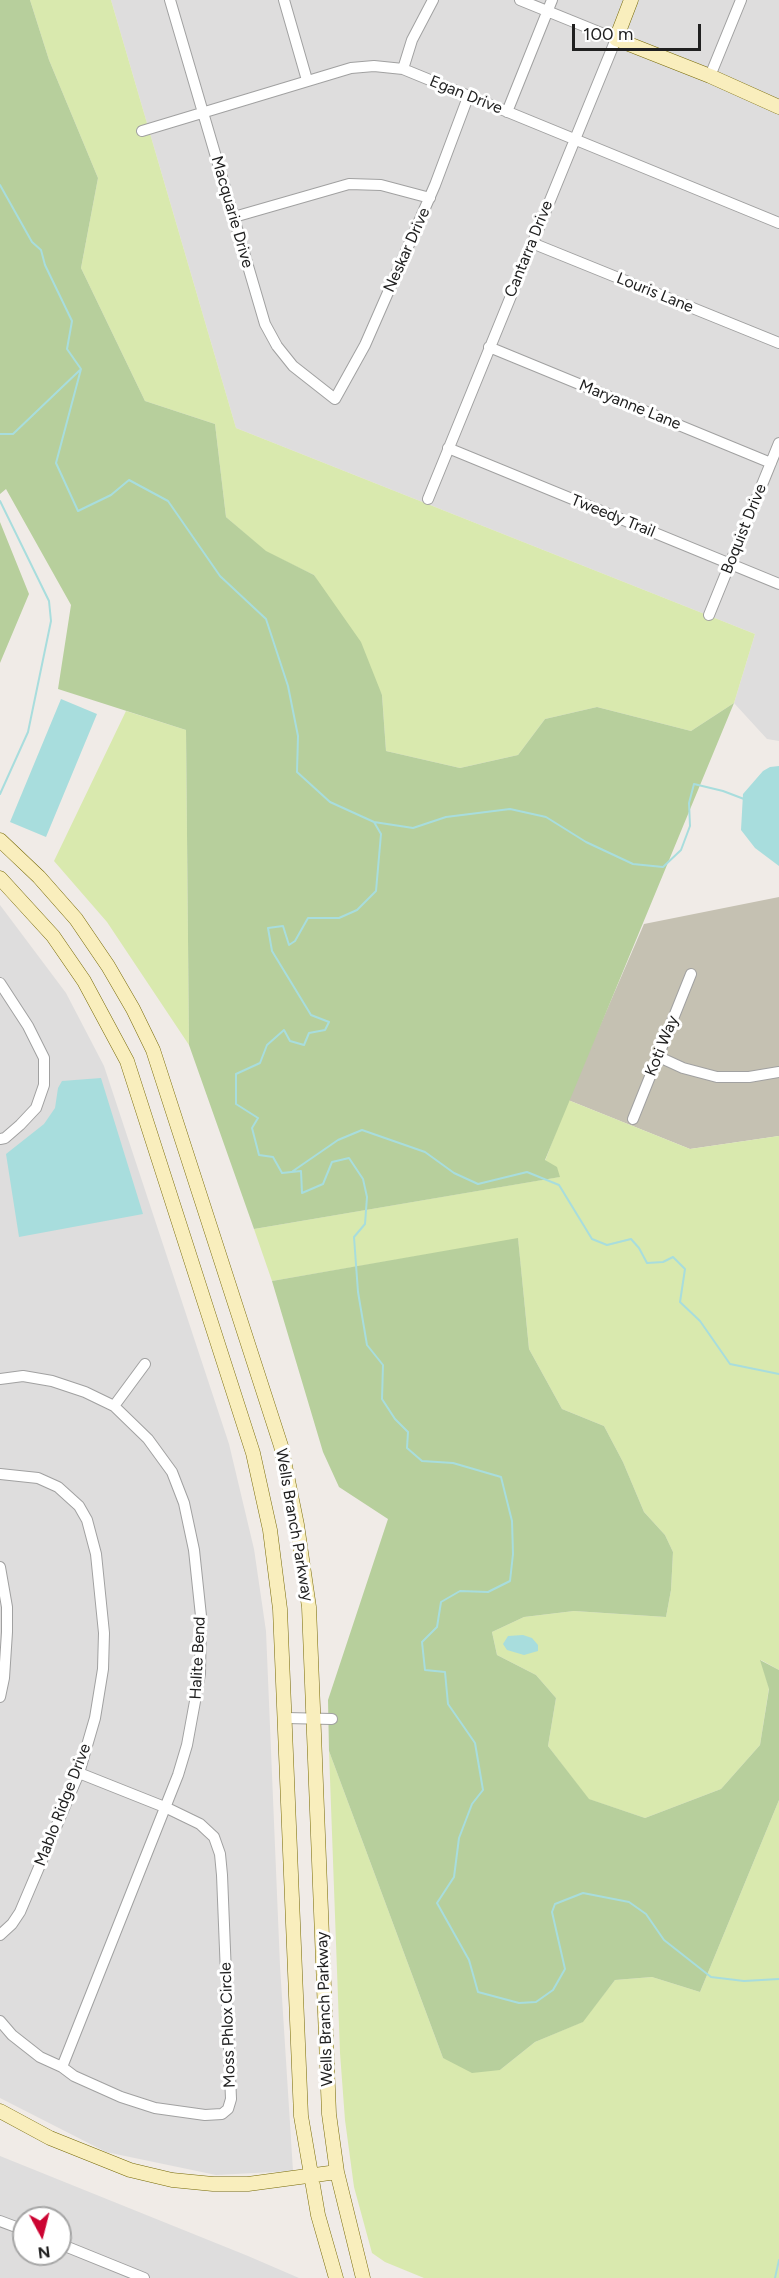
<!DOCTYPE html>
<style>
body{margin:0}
#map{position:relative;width:779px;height:2278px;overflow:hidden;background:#f0ebe7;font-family:Figtree,sans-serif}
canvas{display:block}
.north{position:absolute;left:12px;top:2206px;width:60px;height:60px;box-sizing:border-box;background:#fff;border:2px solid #a6a6a6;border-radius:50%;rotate:173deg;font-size:16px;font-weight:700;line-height:24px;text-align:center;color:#202020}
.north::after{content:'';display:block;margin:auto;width:21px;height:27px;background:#cc0432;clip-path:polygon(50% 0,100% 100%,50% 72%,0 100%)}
.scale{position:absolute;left:572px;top:24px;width:129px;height:27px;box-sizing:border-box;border:3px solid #202020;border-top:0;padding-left:8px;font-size:18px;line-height:21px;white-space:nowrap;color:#202020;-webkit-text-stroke:4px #fff;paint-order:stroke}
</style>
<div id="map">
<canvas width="779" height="2278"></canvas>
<div class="north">N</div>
<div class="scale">100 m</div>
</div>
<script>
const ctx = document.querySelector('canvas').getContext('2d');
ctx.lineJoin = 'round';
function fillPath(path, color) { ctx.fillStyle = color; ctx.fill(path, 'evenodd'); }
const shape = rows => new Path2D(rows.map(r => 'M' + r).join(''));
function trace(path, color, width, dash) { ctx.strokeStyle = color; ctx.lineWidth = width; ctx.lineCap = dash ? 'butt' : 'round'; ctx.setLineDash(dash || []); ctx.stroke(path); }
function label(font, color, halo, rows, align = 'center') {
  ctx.font = font + ' Figtree,sans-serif'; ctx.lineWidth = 6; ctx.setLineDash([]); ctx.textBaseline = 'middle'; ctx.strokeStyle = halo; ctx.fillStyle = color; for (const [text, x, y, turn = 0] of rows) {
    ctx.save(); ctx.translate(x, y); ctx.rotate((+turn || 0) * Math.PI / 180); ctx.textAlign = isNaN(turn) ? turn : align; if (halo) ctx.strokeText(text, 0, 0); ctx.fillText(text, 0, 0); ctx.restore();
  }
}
const residential = shape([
 [111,0,779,0,779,741,767,739,734,703,755,634,236,428],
 [0,905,66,993,104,1066,229,1444,254,1549,266,1631,280,1966,293,2171,216,2175,106,2152,0,2098],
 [0,2156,248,2256,299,2278,0,2278],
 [24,2218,60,2218,60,2254,24,2254]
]);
const construction = shape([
 [779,897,779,1136,690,1149,568,1100,644,924]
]);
const grass = shape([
 [30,0,111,0,236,428,755,634,734,703,691,731,597,707,545,719,518,755,460,768,386,751,382,695,314,575,266,552,226,517,215,424,145,401,81,268,98,178,49,60],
 [126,711,186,730,189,1045,107,922,54,861],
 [568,1100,690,1149,779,1136,779,1670,761,1660,769,1688,760,1745,721,1789,645,1818,588,1799,548,1746,556,1698,536,1675,497,1655,492,1632,524,1617,574,1611,666,1617,671,1590,673,1552,665,1535,644,1512,623,1462,604,1426,562,1409,529,1349,518,1239,272,1281,254,1229,559,1177,545,1161],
 [329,1751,443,2058,500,2070,535,2042,582,2022,615,1980,652,1977,700,1992,779,1800,779,2278,424,2278,385,2262,372,2253,354,2187,345,2120,340,2053]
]);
const forest = shape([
 [0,0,30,0,49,60,98,178,81,268,145,401,215,424,226,517,266,551,314,575,361,642,382,695,386,751,460,768,518,755,545,719,597,707,691,731,734,703,545,1160,557,1167,560,1177,254,1229,189,1045,186,730,58,689,71,605,6,489,0,494],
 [0,522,29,594,0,663],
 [518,1238,529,1349,562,1409,604,1426,623,1462,644,1512,665,1535,673,1552,671,1590,666,1617,574,1611,524,1617,492,1632,497,1655,536,1675,556,1698,548,1746,589,1799,645,1818,721,1789,760,1745,769,1689,760,1660,779,1670,779,1800,700,1992,652,1977,615,1980,583,2022,535,2042,500,2070,472,2073,443,2058,329,1751,328,1700,388,1519,339,1487,323,1452,272,1281]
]);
const water = shape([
 [61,699,97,714,46,837,10,822],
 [779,766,779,866,755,848,741,830,743,794,763,771,770,767],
 [101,1078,143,1214,19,1237,6,1154,44,1124,55,1108,58,1088,62,1081],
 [523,1635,532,1638,538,1645,538,1651,524,1655,507,1650,503,1644,508,1636]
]);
const stream = shape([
 [0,185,32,242,41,250,45,265,72,321,67,349,81,369,56,463,78,511,111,495,129,480,168,501,220,576,266,619,288,686,298,736,297,772,330,802,374,822,381,834,376,891,357,910,339,918,308,918,295,941,289,945,283,926,268,928,272,951,311,1015,329,1022,325,1030,309,1033,304,1045,290,1041,284,1030,267,1045,260,1063,236,1074,236,1104,258,1118,252,1128,259,1155,273,1157,282,1173,301,1171,302,1193,323,1184,332,1162,349,1158,363,1179,367,1197,365,1224,354,1237,358,1292,367,1345,383,1365,382,1399,395,1419,408,1432,407,1448,422,1461,453,1463,501,1477,512,1521,513,1554,510,1581,488,1592,460,1591,441,1602,437,1627,422,1642,425,1670,445,1672,448,1704,475,1743,483,1790,472,1804,459,1838,454,1877,437,1903,469,1960,478,1992,519,2003,536,2002,553,1990,565,1969,552,1912,555,1904,583,1893,629,1902,646,1914,664,1940,711,1977,744,1981,779,1979],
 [0,434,13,434,80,370],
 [0,501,49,601,51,621,28,732,0,794],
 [374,822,413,828,446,817,510,809,546,817,586,842,633,864,663,867,681,850,690,826,689,803,694,784,723,791,744,799],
 [293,1171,338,1140,362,1130,425,1152,454,1173,478,1184,527,1172,559,1185,592,1239,607,1245,631,1239,639,1248,647,1263,663,1262,673,1257,685,1269,680,1302,700,1321,730,1364,779,1374],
 [775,2278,779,2260]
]);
const street = shape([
 [170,0,265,324,277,346,293,366,335,399,365,345,435,185,468,97],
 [284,0,307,80],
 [403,69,412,40,433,0],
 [710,76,741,0],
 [507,112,552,0],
 [142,131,351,68,374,66,403,69,779,223],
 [234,217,349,184,381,185,430,198],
 [532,243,779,343],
 [489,347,771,463],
 [448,448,779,584],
 [428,499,616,39,520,0],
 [709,615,779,443],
 [0,983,28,1026,44,1058,44,1085,36,1108,20,1125,5,1138,0,1139],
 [659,1057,683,1068,717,1077,749,1077,779,1072],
 [633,1119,691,974],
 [0,1379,23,1376,52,1381,85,1392,114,1406,148,1439,172,1472,184,1503,194,1550,201,1616,200,1674,187,1745,178,1775,62,2067],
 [114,1406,145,1364],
 [0,1474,38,1478,58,1487,79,1506,87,1520,96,1554,104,1633,103,1669,95,1718,79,1773,20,1912,12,1924,0,1935],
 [0,1567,7,1607,7,1632,4,1678,0,1697],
 [286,1718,332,1719],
 [0,2021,12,2035,40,2057,62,2067,74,2076,121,2097,155,2108,205,2115,222,2114,228,2109,231,2099,222,1875,220,1854,214,1837,200,1824,167,1808,79,1773],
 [0,2221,24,2230],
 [60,2244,144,2278]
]);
const secondary = shape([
 [631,0,616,39,710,76,779,107],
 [0,840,39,877,76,919,108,966,133,1009,153,1050,281,1446,297,1525,309,1607,329,2114,337,2172,363,2278],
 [0,878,53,936,84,981,127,1061,253,1453,270,1530,280,1609,301,2116,318,2215,336,2278],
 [0,2111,50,2138,130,2170,172,2180,213,2184,248,2184,337,2172]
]);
const streetNames = [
 ["Egan Drive",466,95,22],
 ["Macquarie Drive",232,212,74],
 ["Cantarra Drive",529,249,-68],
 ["Neskar Drive",407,250,-66],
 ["Louris Lane",655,293,22],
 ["Maryanne Lane",630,405,22],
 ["Tweedy Trail",613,516,22],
 ["Boquist Drive",744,529,-68],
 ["Koti Way",662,1046,-68],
 ["Wells Branch Parkway",294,1525,80],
 ["Halite Bend",198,1658,-87],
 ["Mablo Ridge Drive",63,1805,-69],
 ["Wells Branch Parkway",325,2009,-92],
 ["Moss Phlox Circle",228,2025,-92]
];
fillPath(residential, '#dedddd');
fillPath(construction, '#c5c1b2');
fillPath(grass, '#d9e9ae');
fillPath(forest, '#b7cf9c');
fillPath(water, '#a8dddd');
trace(stream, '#a8dddd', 2);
trace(street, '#a1a1a1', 12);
trace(secondary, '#776a07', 15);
trace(street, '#fff', 10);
trace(secondary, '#f9eebd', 14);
label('16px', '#202020', '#fff', streetNames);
</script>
